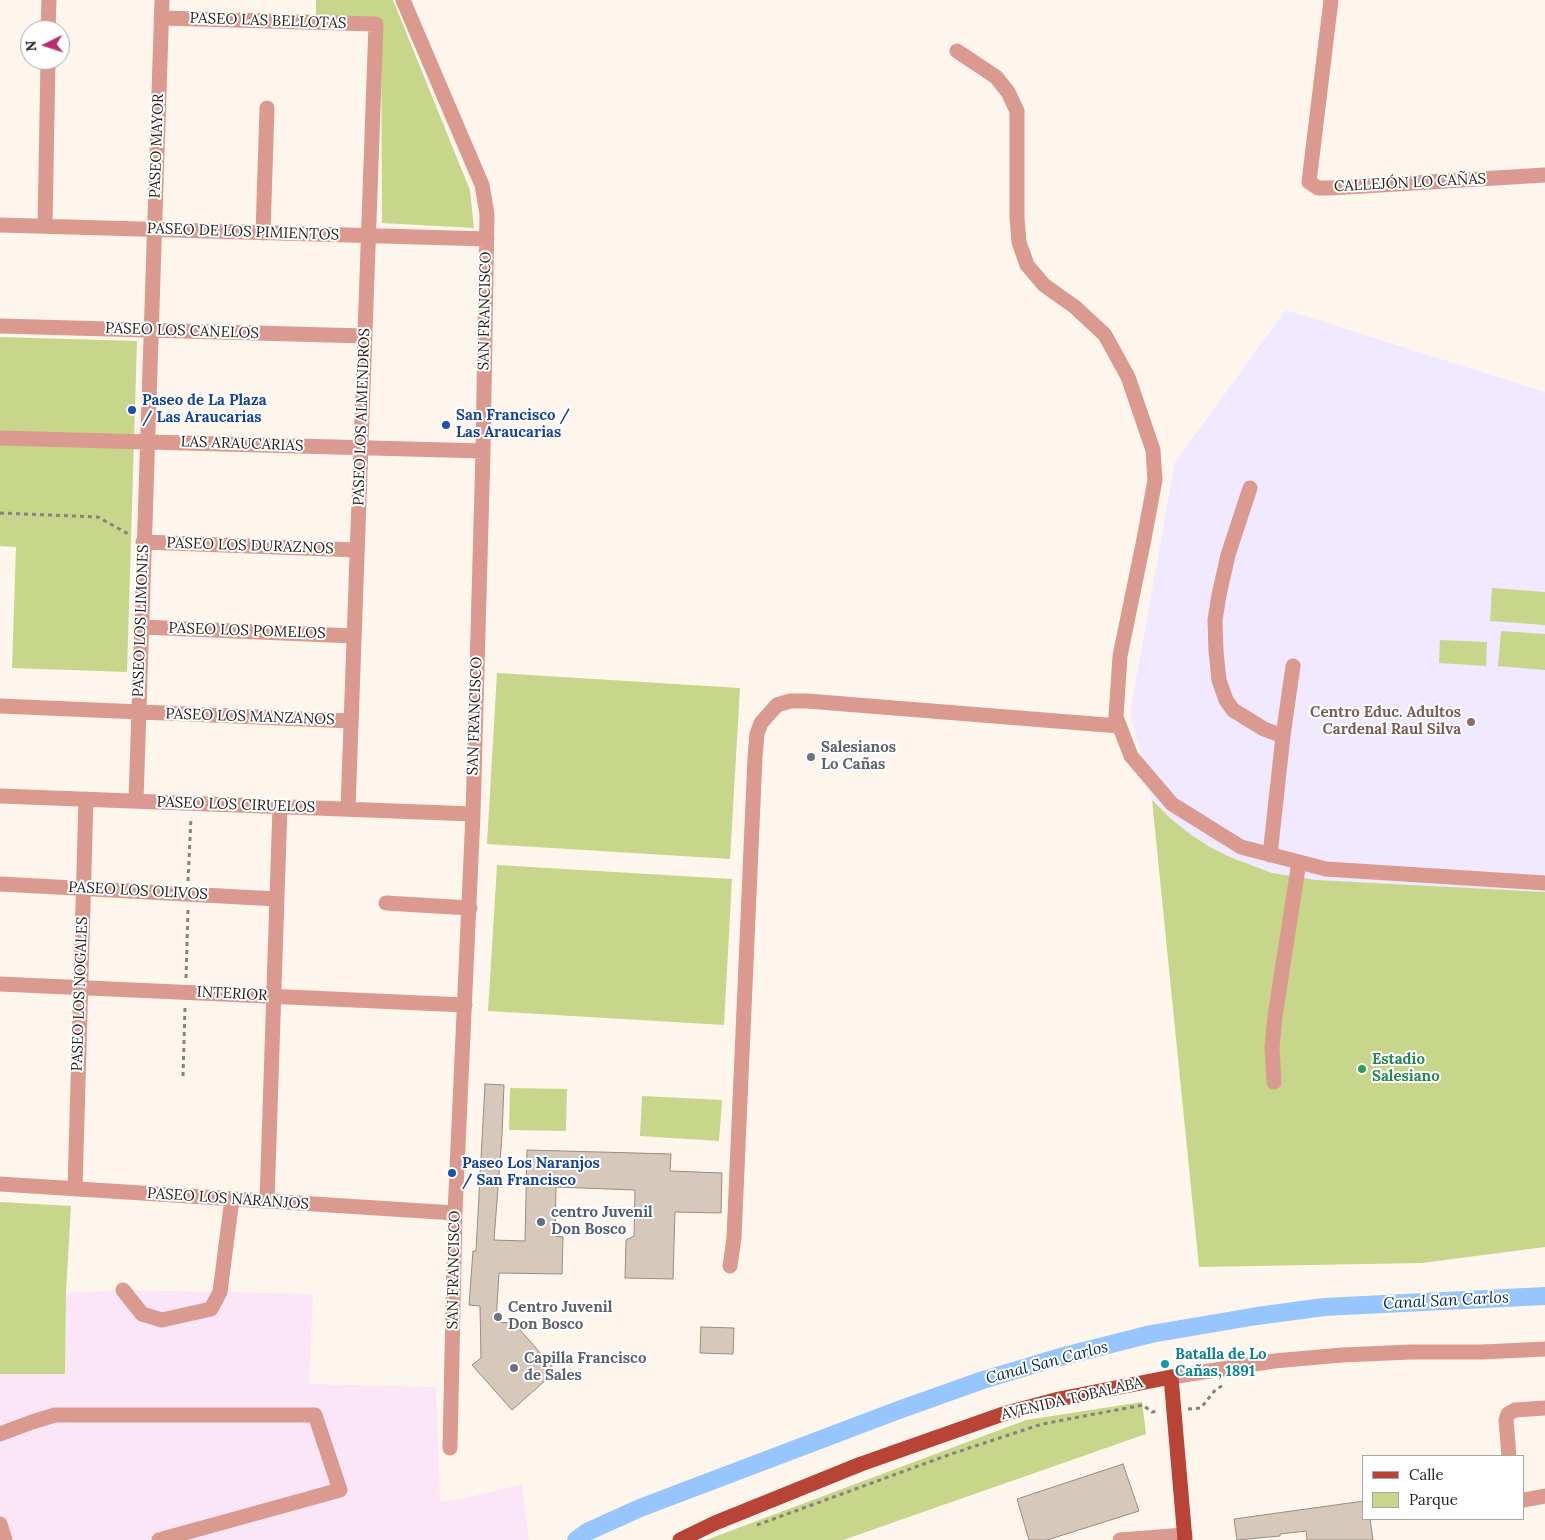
<!DOCTYPE html>
<meta charset="utf-8">
<style>
body{margin:0}
#map{position:relative;width:1545px;height:1540px;overflow:hidden;background:#fef6ed;font-family:Lora,serif}
canvas{display:block}
.legend{position:absolute;left:1362px;top:1455px;width:162px;height:65px;box-sizing:border-box;background:#fff;border:1px solid #a8a6a4;margin:0;padding:6px 9px;list-style:none;font-size:15px;color:#25211b}
.legend li{display:flex;align-items:center;gap:10px;height:25px}
.legend b{width:25px;border:1px solid #a8a6a4}
.north{position:absolute;left:20px;top:20px;width:50px;height:50px;box-sizing:border-box;background:#fff;border:1px solid #a8a6a4;border-radius:50%;rotate:266deg;font-size:14px;font-weight:700;line-height:20px;text-align:center;color:#25211b}
.north::after{content:'';display:block;margin:auto;width:18px;height:22px;background:#b82f6e;clip-path:polygon(50% 0,100% 100%,50% 72%,0 100%)}
</style>
<div id="map">
<canvas width="1545" height="1540"></canvas>
<ul class="legend">
<li><b style="height:6px;background:#b74435"></b>Calle</li>
<li><b style="height:14px;background:#c7d68a"></b>Parque</li>
</ul>
<div class="north">N</div>
</div>
<script>
const ctx = document.querySelector('canvas').getContext('2d');
ctx.lineJoin = 'round';
function fillPath(path, color) { ctx.fillStyle = color; ctx.fill(path, 'evenodd'); }
const shape = rows => new Path2D(rows.map(r => 'M' + r).join(''));
function trace(path, color, width, dash) { ctx.strokeStyle = color; ctx.lineWidth = width; ctx.lineCap = dash ? 'butt' : 'round'; ctx.setLineDash(dash || []); ctx.stroke(path); }
function label(font, color, halo, rows, align = 'center') {
  ctx.font = font + ' Lora,serif'; ctx.lineWidth = 4; ctx.setLineDash([]); ctx.textBaseline = 'middle'; ctx.strokeStyle = halo; ctx.fillStyle = color; for (const [text, x, y, turn = 0] of rows) {
    ctx.save(); ctx.translate(x, y); ctx.rotate((+turn || 0) * Math.PI / 180); ctx.textAlign = isNaN(turn) ? turn : align; if (halo) ctx.strokeText(text, 0, 0); ctx.fillText(text, 0, 0); ctx.restore();
  }
}
const industrial = shape([
 [123,1290,313,1294,309,1384,436,1387,440,1502,462,1499,522,1484,529,1540,0,1540,0,1374,65,1374,66,1293]
]);
const education = shape([
 [1286,310,1545,392,1545,892,1316,880,1272,873,1230,857,1210,847,1190,834,1170,818,1152,800,1130,713,1175,462]
]);
const green = shape([
 [316,0,393,0,470,190,474,228,382,223,381,18,316,16],
 [0,337,137,341,127,672,12,668,16,547,0,546],
 [1492,588,1545,592,1545,625,1490,621],
 [1501,631,1545,634,1545,670,1498,666],
 [1440,640,1487,642,1486,666,1439,663],
 [497,673,740,688,730,859,487,844],
 [1152,800,1170,818,1190,834,1210,847,1230,857,1272,873,1316,880,1545,892,1545,1247,1422,1263,1199,1267],
 [497,865,732,879,724,1025,488,1011],
 [510,1088,567,1089,566,1131,509,1130],
 [642,1096,722,1100,719,1141,640,1136],
 [0,1202,71,1206,66,1293,65,1374,0,1374],
 [1142,1402,1146,1434,843,1540,706,1540,1026,1420]
]);
const canal = shape([
 [576,1540,587,1532,640,1508,896,1411,983,1380,1060,1357,1151,1334,1257,1316,1324,1307,1545,1296]
]);
const building = shape([
 [485,1084,504,1085,502,1135,494,1240,525,1241,527,1150,671,1154,670,1171,722,1173,721,1213,675,1212,673,1279,625,1278,626,1240,634,1236,635,1190,556,1187,555,1236,563,1237,562,1274,499,1273,496,1322,514,1323,556,1371,512,1410,472,1365,481,1358,480,1306,469,1305,473,1251,476,1251,485,1084],
 [701,1327,734,1328,733,1354,700,1353,701,1327],
 [1123,1464,1139,1511,1047,1540,1029,1540,1017,1499,1123,1464],
 [1364,1501,1364,1519,1370,1519,1373,1540,1307,1540,1306,1531,1280,1534,1280,1536,1237,1540,1234,1519,1364,1501]
]);
const path = shape([
 [0,513,98,517,130,535],
 [188,881,191,817],
 [186,978,188,909],
 [183,1076,185,1007],
 [1188,1409,1201,1408,1216,1389,1222,1386],
 [757,1525,951,1454,1042,1424,1143,1405,1152,1412,1159,1411]
]);
const minor = shape([
 [403,0,482,185,487,214,483,451,473,814,455,1213,450,1448],
 [1331,0,1309,182,1318,188,1331,188,1545,175],
 [161,18,376,24,348,809],
 [48,30,49,0],
 [957,51,996,77,1008,92,1017,111,1017,218,1019,242,1027,265,1044,285,1075,307,1105,335,1128,377,1153,450,1155,480,1144,539,1120,656,1116,717,1131,756,1172,804,1241,847,1326,869,1545,883],
 [0,225,487,239],
 [45,226,48,60],
 [263,233,267,108],
 [0,326,365,336],
 [0,438,483,451],
 [1250,488,1228,555,1219,595,1215,620,1216,651,1219,680,1226,700,1233,710,1264,729,1283,736],
 [143,542,357,550],
 [141,627,354,636],
 [0,706,351,721],
 [0,796,473,814],
 [136,801,162,0],
 [1270,855,1283,736,1293,666],
 [0,884,277,899],
 [386,903,470,908],
 [0,984,465,1005],
 [1274,1082,1272,1048,1275,1016,1299,862],
 [0,1184,455,1213],
 [75,1189,86,799],
 [267,1201,280,806],
 [730,1266,734,1238,755,757,757,734,761,723,777,705,790,701,807,701,1119,726],
 [123,1290,142,1314,162,1320,211,1309,220,1292,232,1199],
 [1171,1377,1274,1361,1342,1355,1411,1352,1483,1352,1545,1349],
 [0,1434,32,1422,55,1415,315,1415,340,1490,159,1540],
 [1509,1456,1506,1420,1508,1414,1515,1410,1545,1408],
 [1524,1500,1545,1496],
 [0,1524,5,1540],
 [1120,1540,1185,1535]
]);
const major = shape([
 [680,1540,715,1523,861,1464,1003,1414,1059,1399,1171,1377,1185,1540]
]);
const markers = [
 [132,410,5,"#1a4fb4"],
 [446,425,5,"#1a4fb4"],
 [1471,722,5,"#8d6e63"],
 [811,757,5,"#6b7280"],
 [1362,1069,5,"#2e9e5b"],
 [452,1173,5,"#1a4fb4"],
 [541,1222,5,"#5c6f8a"],
 [498,1317,5,"#6b7280"],
 [1165,1364,5,"#0f9aa8"],
 [514,1368,5,"#6b7280"]
];
const streetNames = [
 ["PASEO LAS BELLOTAS",268,21,2],
 ["PASEO MAYOR",157,146,-88],
 ["CALLEJÓN LO CAÑAS",1410,183,-3],
 ["PASEO DE LOS PIMIENTOS",243,232,2],
 ["SAN FRANCISCO",485,311,-89],
 ["PASEO LOS CANELOS",182,331,2],
 ["PASEO LOS ALMENDROS",362,417,-88],
 ["LAS ARAUCARIAS",242,444,2],
 ["PASEO LOS DURAZNOS",250,546,2],
 ["PASEO LOS LIMONES",141,621,-88],
 ["PASEO LOS POMELOS",247,631,2],
 ["SAN FRANCISCO",475,716,-88],
 ["PASEO LOS MANZANOS",250,717,2],
 ["PASEO LOS CIRUELOS",236,805,2],
 ["PASEO LOS OLIVOS",138,891,3],
 ["PASEO LOS NOGALES",80,994,-88],
 ["INTERIOR",232,994,3],
 ["PASEO LOS NARANJOS",228,1199,4],
 ["SAN FRANCISCO",454,1270,-89],
 ["AVENIDA TOBALABA",1072,1399,-13]
];
const transitNames = [
 ["Paseo de La Plaza",142,401],
 ["/ Las Araucarias",142,418],
 ["San Francisco /",456,416],
 ["Las Araucarias",456,433],
 ["Paseo Los Naranjos",462,1164],
 ["/ San Francisco",462,1181]
];
const educationNames = [
 ["Centro Educ. Adultos",1461,713],
 ["Cardenal Raul Silva",1461,730]
];
const worshipNames = [
 ["Salesianos",821,748],
 ["Lo Cañas",821,765],
 ["Centro Juvenil",508,1308],
 ["Don Bosco",508,1325],
 ["Capilla Francisco",524,1359],
 ["de Sales",524,1376]
];
const leisureNames = [
 ["Estadio",1372,1060],
 ["Salesiano",1372,1077]
];
const serviceNames = [
 ["centro Juvenil",551,1213],
 ["Don Bosco",551,1230]
];
const cultureNames = [
 ["Batalla de Lo",1175,1355],
 ["Cañas, 1891",1175,1372]
];
const waterNames = [
 ["Canal San Carlos",1446,1301,-3],
 ["Canal San Carlos",1047,1363,-15]
];
fillPath(industrial, '#fae6f7');
fillPath(education, '#f1e9ff');
fillPath(green, '#c7d68a');
trace(canal, '#97c6ff', 18);
fillPath(building, '#d6c8ba');
trace(building, '#998b7f', 1);
trace(path, '#88827b', 3, [4, 4]);
trace(minor, '#db9a8f', 15);
trace(major, '#b74435', 15);
for (const [x, y, r, color] of markers) { const dot = new Path2D(); dot.arc(x, y, r, 0, 2 * Math.PI); ctx.fillStyle = color; ctx.fill(dot); trace(dot, '#fff', 2); }
label('15px', '#25211b', '#fff', streetNames);
label('bold 15px', '#164399', '#fff', transitNames, 'left');
label('bold 15px', '#785e54', '#fff', educationNames, 'right');
label('bold 15px', '#5b616d', '#fff', worshipNames, 'left');
label('bold 15px', '#27864d', '#fff', leisureNames, 'left');
label('bold 15px', '#4e5e75', '#fff', serviceNames, 'left');
label('bold 15px', '#0d838f', '#fff', cultureNames, 'left');
label('italic 16px', '#002954', '#fff', waterNames);
</script>
